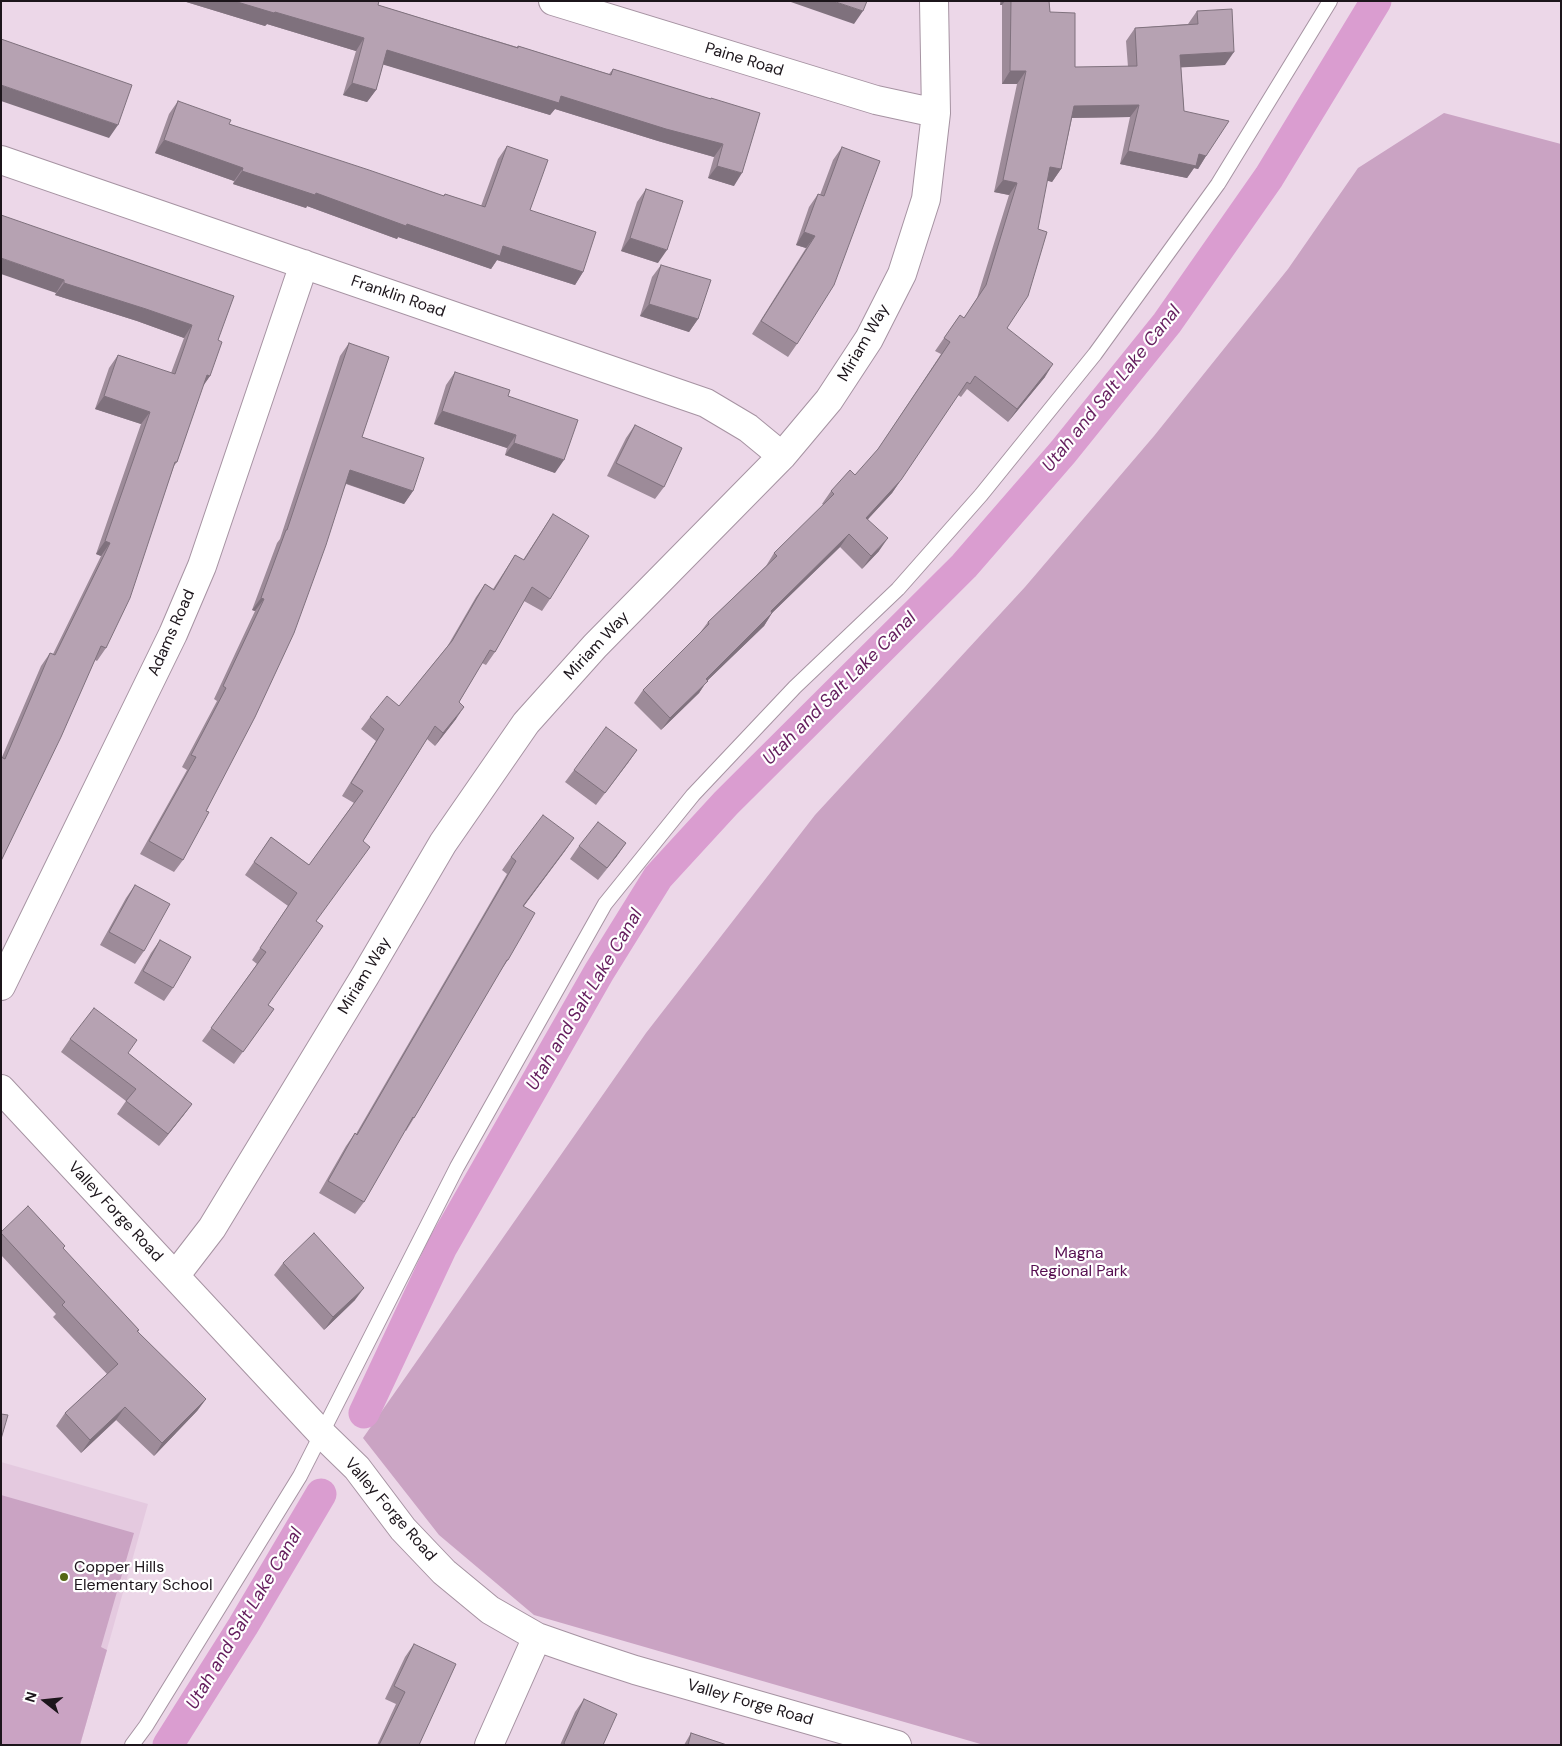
<!DOCTYPE html>
<style>
body{margin:0}
#map{position:relative;width:1562px;height:1746px;overflow:hidden;background:#ecd7e8;font-family:"DM Sans",sans-serif}
canvas{display:block}
.frame{position:absolute;inset:0;border:2px solid #1c151b;pointer-events:none}
.north{position:absolute;left:20px;top:1676px;width:50px;height:50px;-webkit-text-stroke:4px #fff;paint-order:stroke;rotate:286deg;font-size:14px;font-weight:700;line-height:20px;text-align:center;color:#1c151b}
.north::after{content:'';display:block;margin:auto;width:18px;height:22px;background:#1c151b;clip-path:polygon(50% 0,100% 100%,50% 72%,0 100%)}
</style>
<div id="map">
<canvas width="1562" height="1746"></canvas>
<div class="frame"></div>
<div class="north">N</div>
</div>
<script>
const ctx = document.querySelector('canvas').getContext('2d');
ctx.lineJoin = 'round';
function fillPath(path, color) { ctx.fillStyle = color; ctx.fill(path, 'evenodd'); }
const shape = rows => new Path2D(rows.map(r => 'M' + r).join(''));
function trace(path, color, width, dash) { ctx.strokeStyle = color; ctx.lineWidth = width; ctx.lineCap = dash ? 'butt' : 'round'; ctx.setLineDash(dash || []); ctx.stroke(path); }
function label(font, color, halo, rows, align = 'center') {
  ctx.font = font + ' "DM Sans",sans-serif'; ctx.lineWidth = 4.5; ctx.setLineDash([]); ctx.textBaseline = 'middle'; ctx.strokeStyle = halo; ctx.fillStyle = color; for (const [text, x, y, turn = 0] of rows) {
    ctx.save(); ctx.translate(x, y); ctx.rotate((+turn || 0) * Math.PI / 180); ctx.textAlign = isNaN(turn) ? turn : align; if (halo) ctx.strokeText(text, 0, 0); ctx.fillText(text, 0, 0); ctx.restore();
  }
}
const built = shape([
 [1,1462,148,1504,80,1745,1,1745]
]);
const green = shape([
 [1444,113,1561,144,1561,1745,984,1745,534,1615,439,1535,363,1438,646,1033,815,815,1025,587,1154,436,1288,269,1358,168],
 [1,1495,134,1533,101,1647,107,1650,80,1745,1,1745]
]);
const canal = shape([
 [364,1413,442,1247,599,972,658,877,726,803,964,566,1063,452,1167,323,1269,177,1376,1],
 [168,1745,243,1626,321,1494]
]);
const lane = shape([
 [132,1745,146,1726,300,1476,457,1167,605,904,693,795,795,687,898,589,981,495,1095,354,1218,184,1330,1]
]);
const street = shape([
 [553,1,876,100,936,113],
 [1,160,706,403,748,428,782,456],
 [1,986,173,634,202,566,304,264],
 [1,1089,322,1434,357,1468,403,1529,444,1572,490,1610,537,1637,580,1652,635,1670,897,1745],
 [175,1276,212,1228,365,976,443,843,526,723,595,646,782,456,829,400,869,339,902,274,926,199,936,113,934,1],
 [489,1745,537,1637]
]);
const wall = shape([
 [183,1,378,5,517,47,518,46,609,74,613,69,710,99,734,186,708,178,714,157,658,141,555,109,550,115,383,64,376,90,367,102,343,95,356,51,267,24,265,26],
 [1000,1,1049,1,1050,12,1075,67,1128,67,1126,41,1135,28,1188,24,1197,11,1225,65,1181,67,1184,111,1206,156,1198,169,1194,168,1187,178,1120,164,1130,117,1072,118,1061,169,1052,182,1047,180,1007,328,1045,377,1008,422,967,389,961,397,958,395,892,493,868,519,879,551,862,569,840,547,772,613,764,626,707,681,699,693,661,730,634,703,643,690,699,634,708,622,766,566,774,553,824,505,822,504,831,491,855,475,877,451,941,354,935,351,960,315,964,318,977,298,1009,195,994,192,1017,84,1002,84,1002,5,1000,5],
 [178,101,229,124,443,196,445,194,481,206,498,159,507,146,530,210,583,272,575,285,497,260,491,269,398,237,397,239,307,206,306,208,233,184,234,181,155,153,169,114],
 [842,147,797,344,788,357,752,334,806,248,796,245,809,207,818,194,820,195,833,160],
 [646,189,658,263,621,251,637,202],
 [1,215,218,340,210,376,202,387,177,462,174,466,106,648,97,661,95,660,1,861,2,757,41,666,50,653,53,654,101,556,96,554,141,424,95,409,109,368,118,355,171,373,184,338,137,321,55,295,56,293],
 [661,265,698,319,689,332,640,316,652,277],
 [349,343,362,437,413,491,404,504,346,484,206,811,183,860,174,872,140,854,187,770,182,767,217,701,214,699,255,611,252,610,277,543,280,539,340,356],
 [455,372,508,396,555,473,505,455,507,448,434,424,446,385],
 [635,425,664,487,655,499,607,476,626,438],
 [553,514,550,599,542,611,524,601,495,652,486,665,482,663,459,702,456,719,435,746,427,739,363,841,316,921,268,1005,274,1009,234,1064,202,1041,257,964,252,960,288,906,245,875,271,837,309,865,354,803,342,796,376,741,361,729,370,717,399,706,447,647,476,597,485,584,493,589,515,555,523,560],
 [637,750,596,805,565,782,574,770],
 [574,838,524,906,508,960,499,973,414,1118,406,1131,405,1130,364,1202,355,1214,319,1193,346,1146,355,1133,356,1134,507,874,502,870,511,857],
 [626,843,598,880,570,859,579,846],
 [135,885,144,951,135,964,100,945,126,898],
 [160,940,173,988,164,1001,134,983,151,953],
 [70,1039,128,1053,192,1104,183,1116,159,1146,117,1114,126,1101,61,1052],
 [1,1232,63,1249,139,1330,138,1332,206,1399,197,1411,154,1456,116,1420,81,1453,56,1426,65,1413,107,1374,53,1317,56,1314,1,1255],
 [283,1263,355,1300,324,1330,274,1275],
 [414,1644,419,1745,377,1745,396,1704,385,1699,405,1657],
 [584,1699,603,1745,560,1745,575,1712],
 [691,1733,727,1745,684,1745]
]);
const shadedWall = shape([
 [183,1,234,1,275,12,364,38,356,51,267,24,265,26],
 [788,1,833,1,863,11,854,24],
 [1002,1,1005,1,1002,5,1000,5],
 [387,50,561,96,723,144,714,157,658,141,555,109,550,115,378,63],
 [1234,52,1225,65,1171,68,1180,55],
 [1010,71,1026,71,1017,84,1002,84],
 [352,83,376,90,367,102,343,95],
 [1,85,118,125,109,138,1,101],
 [1139,105,1130,117,1066,118,1074,106],
 [164,140,243,168,234,181,155,153],
 [1128,151,1199,154,1206,156,1198,169,1194,168,1187,178,1120,164],
 [717,166,742,173,734,186,708,178],
 [1050,167,1061,169,1052,182,1041,179],
 [242,171,316,193,407,224,503,246,583,272,575,285,497,260,491,269,398,237,397,239,307,206,306,208,233,184],
 [1003,180,1017,183,1009,195,994,192],
 [804,232,815,236,806,248,796,245],
 [630,238,667,250,658,263,621,251],
 [1,258,64,280,56,293,1,274],
 [64,283,146,309,192,325,184,338,137,321,55,295],
 [649,304,698,319,689,332,640,316],
 [1053,364,1045,377,1008,422,1017,409],
 [207,375,210,376,201,389],
 [104,396,150,412,141,424,95,409],
 [442,411,516,435,507,448,434,424],
 [514,443,564,460,555,473,505,455],
 [350,470,413,491,404,504,342,482],
 [901,480,892,493,858,530,866,518],
 [849,534,840,547,772,613,764,626,707,681,699,693,661,730,670,718,771,611],
 [888,538,879,551,862,569,871,556],
 [105,541,110,543,101,556,96,554],
 [261,598,264,599,255,611,252,610],
 [464,707,456,719,435,746,443,733],
 [637,750,628,763,596,805,605,793],
 [574,838,565,851,514,919,523,906],
 [626,843,617,856,598,880,607,868],
 [192,1104,183,1116,159,1146,168,1134],
 [364,1288,355,1300,324,1330,333,1317],
 [206,1399,197,1411,154,1456,162,1443],
 [125,1407,116,1420,81,1453,90,1440]
]);
const building = shape([
 [234,1,379,1,378,5,518,48,518,46,611,75,613,69,711,99,711,98,760,113,742,173,717,166,723,144,666,129,561,96,559,103,387,50,376,90,352,83,364,38,275,12,274,13,234,1],
 [833,1,867,1,863,11,833,1],
 [1011,1,1049,1,1050,12,1075,13,1075,67,1137,66,1135,28,1198,24,1197,11,1232,9,1234,52,1180,55,1184,111,1229,121,1206,156,1199,154,1196,166,1128,151,1139,105,1074,106,1061,169,1050,167,1038,229,1047,232,1028,296,1007,328,1053,364,1017,409,975,376,970,384,967,382,901,480,866,518,888,538,871,556,849,534,771,611,772,613,706,679,708,681,670,718,643,690,709,624,708,622,777,556,774,553,834,494,831,491,850,470,855,475,878,449,950,342,944,338,960,315,964,318,986,285,1017,183,1003,180,1026,71,1010,71,1011,1],
 [1,39,132,85,118,125,1,85,1,39],
 [178,101,231,120,229,124,369,170,444,196,445,194,485,207,507,146,548,160,530,210,596,232,583,272,503,246,500,256,407,224,406,226,316,193,315,195,242,171,243,168,164,140,178,101],
 [842,147,880,161,834,285,797,344,761,321,815,236,804,232,818,194,824,196,842,147],
 [646,189,683,201,667,250,630,238,646,189],
 [1,215,234,296,218,340,222,342,210,376,207,375,177,462,175,462,130,598,106,648,101,646,61,737,1,861,1,757,5,759,50,653,55,655,110,543,105,541,150,412,104,396,118,355,175,374,192,325,146,309,64,283,64,280,1,258,1,215],
 [661,265,711,280,698,319,649,304,661,265],
 [349,343,389,357,362,437,424,458,413,491,350,470,326,545,294,633,255,717,206,811,209,812,183,860,149,841,196,757,191,755,226,688,223,686,264,599,261,598,286,530,287,530,349,343],
 [455,372,510,390,508,396,578,420,564,460,514,443,516,435,442,411,455,372],
 [635,425,682,448,664,487,616,463,635,425],
 [553,514,589,536,550,599,532,587,495,652,490,650,459,702,464,707,443,733,435,726,363,841,370,847,316,921,323,926,268,1005,274,1009,243,1052,211,1028,266,952,260,948,297,893,254,862,271,837,309,865,363,791,351,783,384,729,370,717,387,696,399,706,452,641,485,584,494,590,515,555,524,560,553,514],
 [606,727,637,750,605,793,574,770,606,727],
 [543,815,574,838,523,906,535,913,508,960,507,960,414,1118,413,1117,364,1202,328,1181,355,1133,357,1135,516,861,511,857,543,815],
 [598,822,626,843,607,868,579,846,598,822],
 [135,885,170,904,144,951,109,932,135,885],
 [160,940,191,957,173,988,143,971,160,940],
 [94,1008,137,1040,128,1053,192,1104,168,1134,126,1101,136,1089,70,1039,94,1008],
 [28,1206,65,1246,63,1248,139,1330,137,1331,206,1399,162,1443,125,1407,90,1440,65,1413,118,1364,62,1305,65,1302,1,1233,1,1232,28,1206],
 [314,1233,364,1288,333,1317,283,1263,314,1233],
 [1,1414,8,1415,1,1439,1,1414],
 [414,1644,456,1664,419,1745,379,1745,383,1737,405,1692,394,1686,414,1644],
 [584,1699,617,1714,603,1745,565,1745,564,1743,584,1699],
 [691,1733,727,1745,688,1745,691,1733]
]);
const markers = [
 [64,1577,5,"#556814"]
];
const streetNames = [
 ["Paine Road",744,60,17],
 ["Franklin Road",398,297,19],
 ["Miriam Way",864,343,-60],
 ["Adams Road",172,633,-66],
 ["Miriam Way",597,646,-47],
 ["Miriam Way",365,976,-59],
 ["Valley Forge Road",115,1212,47],
 ["Valley Forge Road",390,1510,49],
 ["Valley Forge Road",750,1703,16]
];
const parkNames = [
 ["Magna",1079,1254],
 ["Regional Park",1079,1272]
];
const poiNames = [
 ["Copper Hills",74,1568],
 ["Elementary School",74,1586]
];
const waterNames = [
 ["Utah and Salt Lake Canal",1112,389,-51],
 ["Utah and Salt Lake Canal",840,689,-45],
 ["Utah and Salt Lake Canal",585,1000,-59],
 ["Utah and Salt Lake Canal",245,1619,-59]
];
fillPath(built, '#e4c9df');
fillPath(green, '#caa3c3');
trace(canal, '#da9dd0', 31);
trace(lane, '#a693a2', 16);
trace(street, '#a693a2', 30);
trace(lane, '#fff', 14);
trace(street, '#fff', 28);
fillPath(wall, '#9d8b99');
fillPath(shadedWall, '#7f717d');
fillPath(building, '#b6a2b2');
trace(building, '#7f717d', 1);
for (const [x, y, r, color] of markers) { const dot = new Path2D(); dot.arc(x, y, r, 0, 2 * Math.PI); ctx.fillStyle = color; ctx.fill(dot); trace(dot, '#fff', 2); }
label('16px', '#1c151b', '#fff', streetNames);
label('16px', '#560e50', '#fff', parkNames);
label('16px', '#1c151b', '#fff', poiNames, 'left');
label('italic 18px', '#641d5d', '#fff', waterNames);
</script>
